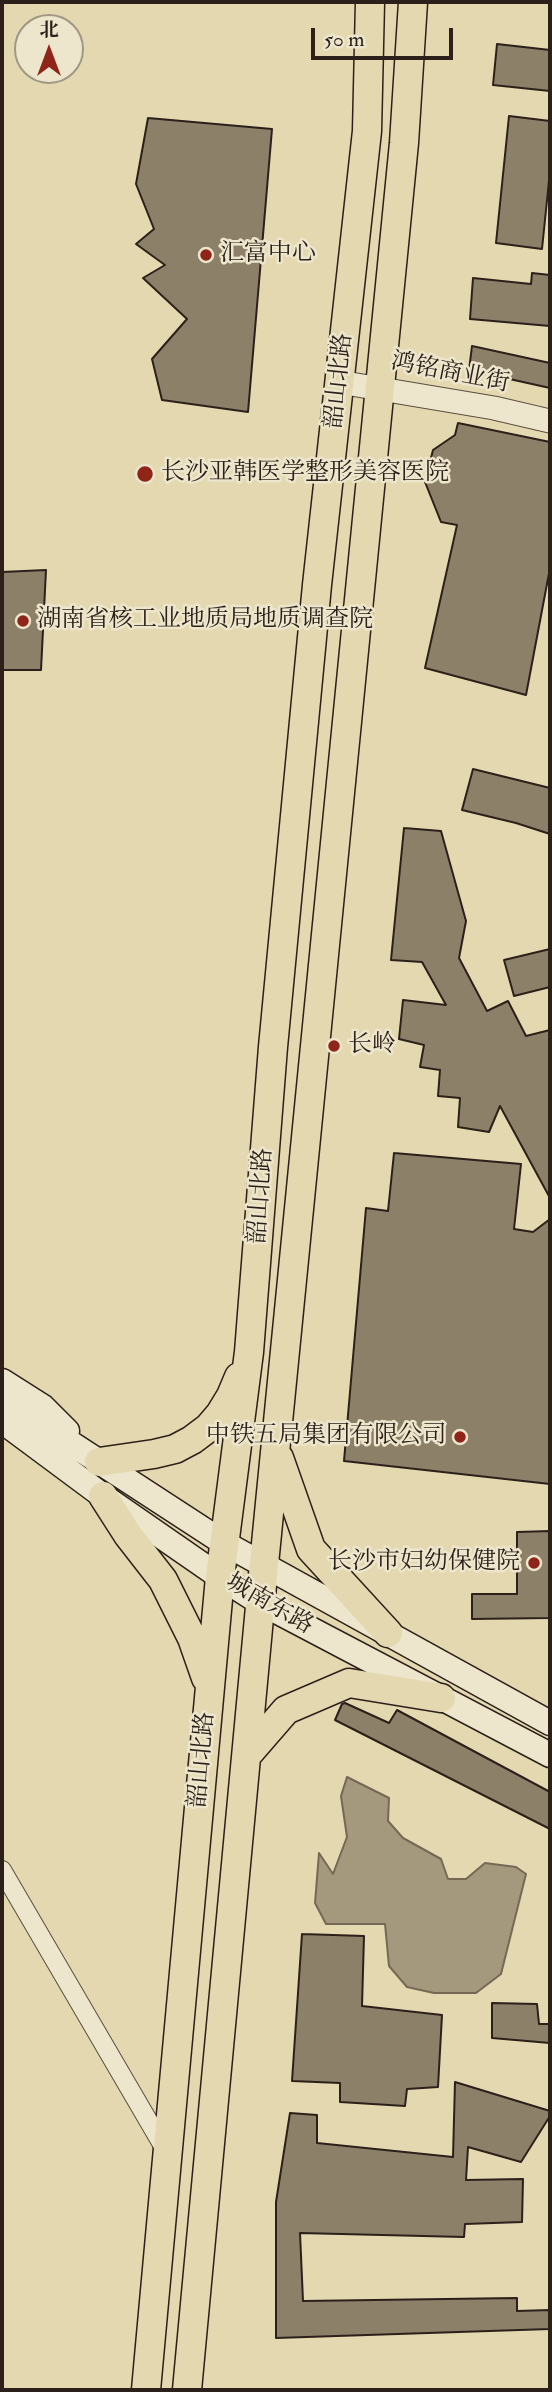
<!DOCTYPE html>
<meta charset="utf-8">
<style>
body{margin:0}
#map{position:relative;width:552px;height:2392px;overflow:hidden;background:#e3d8b0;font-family:"IM FELL Double Pica","Noto Serif SC",serif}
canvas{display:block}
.frame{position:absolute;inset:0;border:4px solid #2d201a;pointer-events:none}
.north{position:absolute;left:14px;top:14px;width:70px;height:70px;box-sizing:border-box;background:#ede6cc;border:2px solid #a09785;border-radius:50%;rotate:0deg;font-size:19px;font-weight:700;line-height:28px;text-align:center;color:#2d201a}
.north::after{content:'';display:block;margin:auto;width:24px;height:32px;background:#8f2418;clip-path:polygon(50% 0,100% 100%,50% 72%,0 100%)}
.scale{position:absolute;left:311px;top:28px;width:142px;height:32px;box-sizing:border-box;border:4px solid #2d201a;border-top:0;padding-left:9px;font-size:21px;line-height:24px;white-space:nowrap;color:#2d201a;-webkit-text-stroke:5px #ede6cc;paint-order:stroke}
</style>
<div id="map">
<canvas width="552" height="2392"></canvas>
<div class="frame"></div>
<div class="north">北</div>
<div class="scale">50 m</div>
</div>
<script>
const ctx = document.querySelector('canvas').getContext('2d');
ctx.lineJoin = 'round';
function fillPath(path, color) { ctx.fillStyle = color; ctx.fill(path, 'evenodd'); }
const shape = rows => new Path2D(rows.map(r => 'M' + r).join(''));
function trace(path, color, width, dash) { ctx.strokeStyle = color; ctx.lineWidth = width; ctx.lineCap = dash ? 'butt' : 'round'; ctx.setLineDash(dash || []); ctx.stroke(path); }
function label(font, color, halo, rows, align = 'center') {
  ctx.font = font + ' "IM FELL Double Pica","Noto Serif SC",serif'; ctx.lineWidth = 5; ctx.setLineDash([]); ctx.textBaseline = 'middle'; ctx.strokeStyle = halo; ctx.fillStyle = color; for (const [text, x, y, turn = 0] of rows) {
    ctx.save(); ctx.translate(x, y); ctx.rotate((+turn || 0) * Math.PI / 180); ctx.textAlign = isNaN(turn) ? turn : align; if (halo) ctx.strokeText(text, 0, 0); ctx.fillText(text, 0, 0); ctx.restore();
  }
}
const water = shape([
 [347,1777,389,1798,388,1821,403,1838,441,1859,448,1879,466,1879,485,1863,516,1867,526,1874,501,1974,476,1993,434,1993,407,1987,389,1966,385,1924,326,1924,315,1903,319,1853,333,1874,347,1837,341,1796,347,1777]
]);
const building = shape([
 [497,44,550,50,550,91,493,85,497,44],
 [509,116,550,121,550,171,542,249,496,243,509,116],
 [148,118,272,129,248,412,162,400,152,359,187,319,143,278,165,265,136,244,154,229,136,184,148,118],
 [532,273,550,275,550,326,470,319,473,278,531,284,532,273],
 [472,346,550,363,550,388,469,370,472,346],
 [458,423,550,442,550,568,526,695,425,668,457,525,441,522,425,482,433,450,455,435,458,423],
 [46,570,41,670,2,670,2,572,46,570],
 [473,769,550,788,550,834,516,823,462,810,473,769],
 [404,828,441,831,466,921,459,958,487,1011,508,1001,526,1036,550,1030,550,1198,500,1106,489,1132,458,1127,460,1098,438,1096,440,1070,420,1067,424,1045,399,1039,403,1000,446,1005,422,962,391,960,404,828],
 [550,949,550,987,514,996,504,960,550,949],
 [394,1153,521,1164,514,1229,533,1232,550,1219,550,1484,344,1461,366,1208,388,1211,394,1153],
 [550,1531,550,1618,472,1619,472,1594,517,1594,517,1532,550,1531],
 [345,1703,389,1723,397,1710,550,1792,550,1829,335,1720,342,1704,345,1703],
 [302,1934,364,1936,362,2006,442,2015,438,2087,407,2089,405,2106,340,2102,340,2083,292,2081,302,1934],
 [492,2003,537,2004,539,2024,550,2024,550,2043,492,2038,492,2003],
 [455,2082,550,2111,550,2116,521,2162,468,2147,466,2180,523,2179,522,2222,465,2224,464,2237,300,2233,303,2301,517,2298,517,2311,550,2310,550,2329,276,2338,276,2202,290,2113,317,2115,317,2143,453,2157,455,2082]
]);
const minor = shape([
 [2,1870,166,2151]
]);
const tertiary = shape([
 [339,382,494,408,550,421]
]);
const secondary = shape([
 [2,1381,43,1407,67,1431],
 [2,1406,52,1431,224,1543,550,1723],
 [2,1421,103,1496,220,1577,261,1603,550,1755]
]);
const primary = shape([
 [279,1458,311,1549,388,1633],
 [99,1462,154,1454,175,1449,192,1440,208,1428,220,1414,231,1396,239,1377],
 [103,1496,128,1535,163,1580,192,1638,206,1678],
 [247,1755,286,1710,349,1683,441,1698],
 [146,2390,220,1577,249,1352,273,1047,317,585,367,131,370,2],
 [187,2390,264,1564,404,143,413,2]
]);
const markers = [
 [206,255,7,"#8f2418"],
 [145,474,9,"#8f2418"],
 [23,621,7,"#8f2418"],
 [334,1046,7,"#8f2418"],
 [460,1437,7,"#8f2418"],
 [534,1563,7,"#8f2418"]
];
const poiNames = [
 ["汇富中心",220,255],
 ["长沙亚韩医学整形美容医院",161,474],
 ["湖南省核工业地质局地质调查院",37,621],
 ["长岭",348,1046],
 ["中铁五局集团有限公司",446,1437,"right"],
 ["长沙市妇幼保健院",520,1563,"right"]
];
const streetNames = [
 ["鸿铭商业街",450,374,11],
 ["韶山北路",340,381,-84],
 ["韶山北路",262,1196,-86],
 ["城南东路",269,1605,30],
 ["韶山北路",203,1760,-85]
];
fillPath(water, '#a5997d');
trace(water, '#756955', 2);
fillPath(building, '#8c8068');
trace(building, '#2d201a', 2);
trace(minor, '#5a4e40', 20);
trace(tertiary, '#5a4e40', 25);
trace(secondary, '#2d201a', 27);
trace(primary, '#2d201a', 31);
trace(minor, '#ede6cc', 18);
trace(tertiary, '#ede6cc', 23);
trace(secondary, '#ede6cc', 24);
trace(primary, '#e3d8b0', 28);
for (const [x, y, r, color] of markers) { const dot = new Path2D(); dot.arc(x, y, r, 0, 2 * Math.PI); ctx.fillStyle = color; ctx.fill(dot); trace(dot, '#ede6cc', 2.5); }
label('24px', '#2d201a', '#ede6cc', poiNames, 'left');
label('24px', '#2d201a', '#ede6cc', streetNames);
</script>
